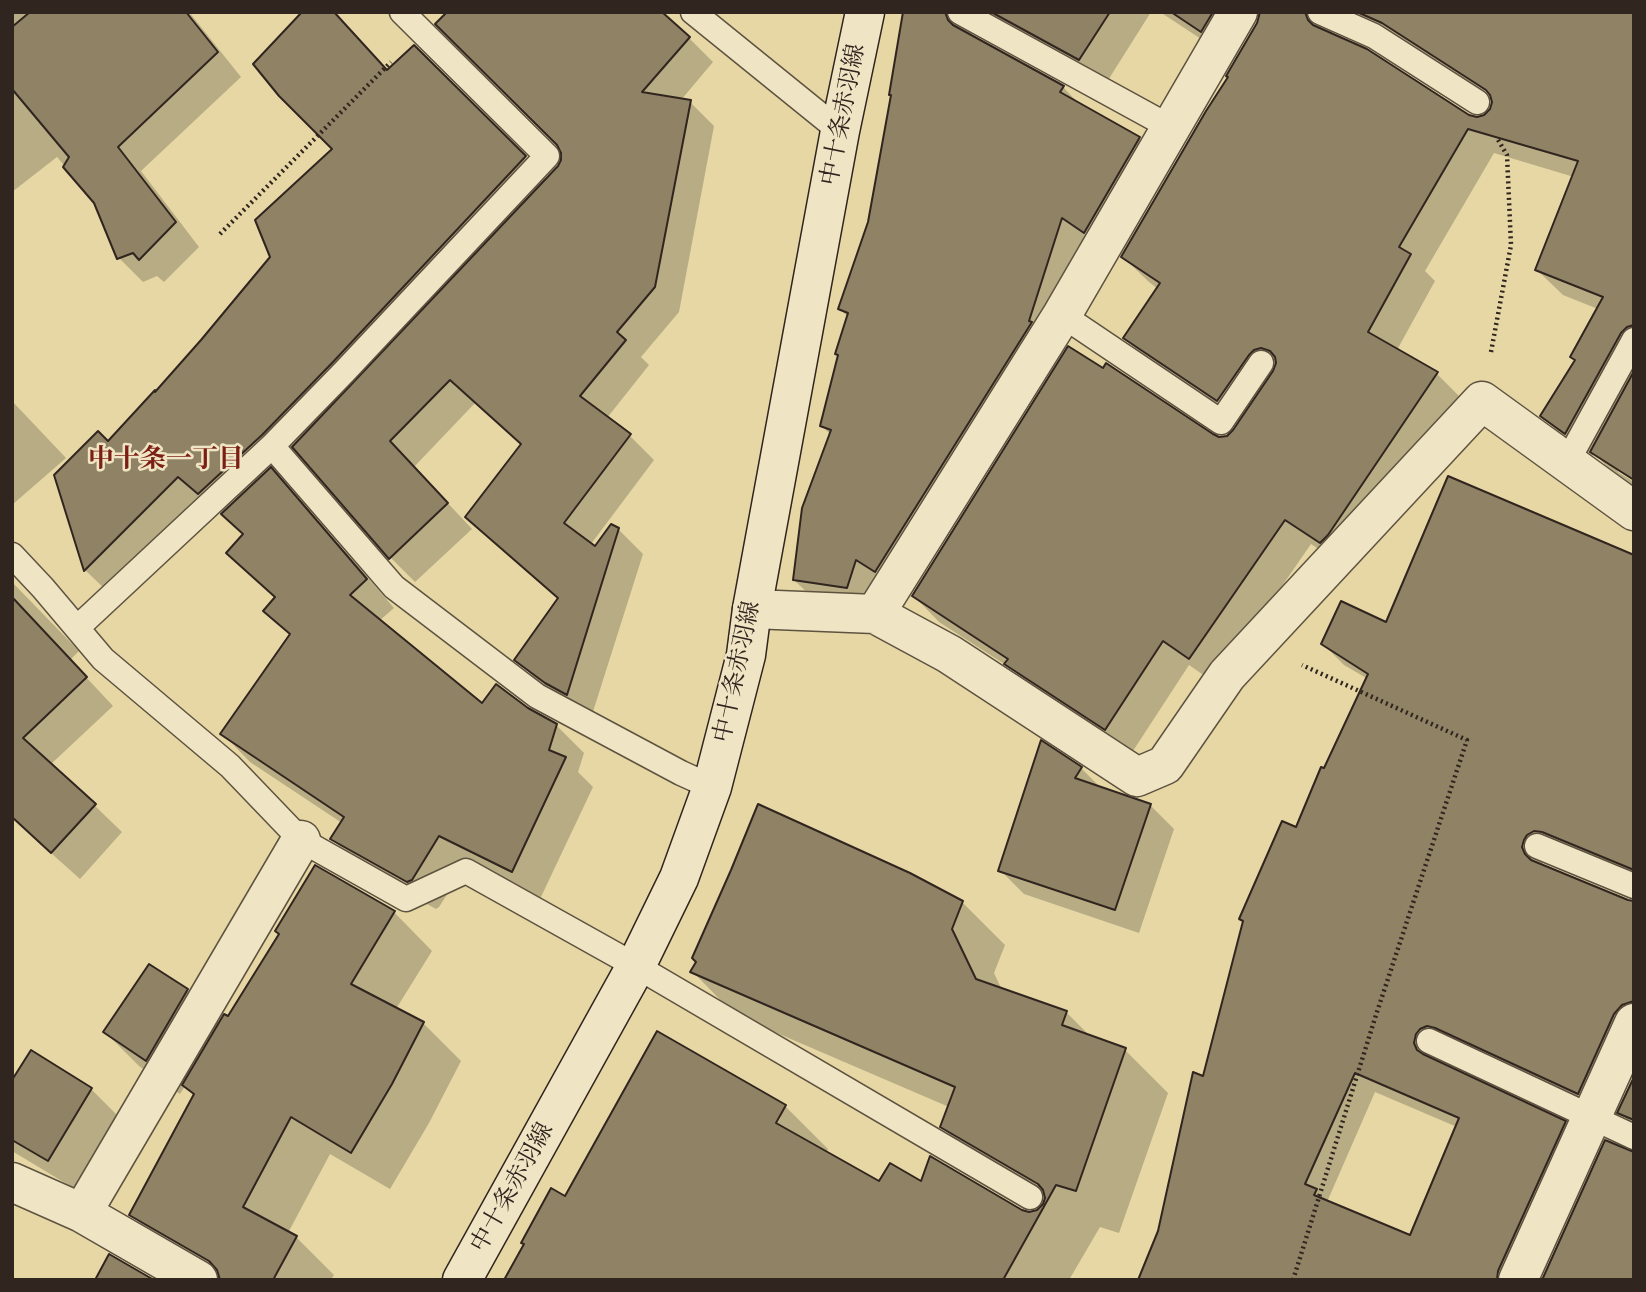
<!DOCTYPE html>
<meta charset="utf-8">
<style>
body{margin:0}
#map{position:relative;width:1646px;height:1292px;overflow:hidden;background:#e6d7a5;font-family:Alegreya,serif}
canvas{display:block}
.frame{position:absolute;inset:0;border:14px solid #31251f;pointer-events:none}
</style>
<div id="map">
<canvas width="1646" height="1292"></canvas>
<div class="frame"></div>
</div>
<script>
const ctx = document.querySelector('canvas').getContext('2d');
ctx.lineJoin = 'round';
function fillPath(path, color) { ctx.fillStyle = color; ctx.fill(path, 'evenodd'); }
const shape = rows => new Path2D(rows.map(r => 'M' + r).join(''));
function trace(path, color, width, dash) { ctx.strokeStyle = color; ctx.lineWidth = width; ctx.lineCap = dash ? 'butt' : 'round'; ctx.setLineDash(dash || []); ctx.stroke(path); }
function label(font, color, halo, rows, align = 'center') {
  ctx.font = font + ' Alegreya,"Noto Serif JP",serif'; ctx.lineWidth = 5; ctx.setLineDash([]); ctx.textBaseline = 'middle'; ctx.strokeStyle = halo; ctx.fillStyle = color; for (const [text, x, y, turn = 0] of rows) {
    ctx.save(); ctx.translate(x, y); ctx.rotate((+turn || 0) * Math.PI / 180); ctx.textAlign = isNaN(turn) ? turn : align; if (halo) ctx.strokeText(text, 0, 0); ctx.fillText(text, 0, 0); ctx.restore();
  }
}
const shadow = shape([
 [12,12,189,12,241,77,141,171,199,247,164,282,157,276,143,282,119,258,95,202,57,157,12,192],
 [908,12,1151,12,1105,85,972,31,971,37,1063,87,1081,106,1139,139,1164,164,872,613,820,605,794,580,831,435,822,426,848,317,840,309,870,222],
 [1160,12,1634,12,1634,478,1618,468,1618,472,1634,482,1634,487,1617,477,1594,453,1591,458,1567,441,1542,416,1576,361,1572,357,1598,309,1563,295,1537,270,1574,177,1494,153,1425,271,1435,281,1397,350,1436,373,1462,399,1346,567,1311,544,1215,683,1189,665,1131,754,1032,689,1012,669,939,622,914,596,1219,438,1228,437,1240,423,1150,363,1125,338,1158,289,1149,282,1123,257,1230,77,1259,24,1260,16,1253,18,1227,56],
 [1336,25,1408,47,1493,102,1491,112,1484,117,1475,119,1468,116,1331,35,1332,31],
 [689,38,713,62,681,100,690,102,714,126,679,312,641,357,649,365,607,418,629,435,654,460,591,544,596,548,618,529,643,554,591,718,540,684,516,659,559,600,492,541,468,517,522,446,475,403,414,467,472,529,415,582,390,557,295,447,272,471,298,497,394,608,379,621,482,706,527,709,556,725,584,753,578,772,593,787,540,899,467,863,439,907,436,909,360,867,332,839,342,823,250,762,223,734,291,636,266,611,276,599,228,553,244,535,224,515,223,516,202,499,108,592,85,570,108,443,156,393,272,257,334,149,388,72,414,47,547,180],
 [12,401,66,458,12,505],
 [1634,557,1634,881,1549,854,1543,862,1542,866,1628,901,1634,902,1634,1035,1598,1113,1435,1056,1434,1062,1565,1123,1585,1143,1523,1280,1143,1280,1181,1177,1204,1078,1297,829,1368,679,1344,665,1323,644,1387,625],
 [1375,1092,1457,1127,1411,1237,1327,1202],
 [12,582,79,651,70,660,113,706,50,765,94,805,122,832,80,879,12,818],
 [1081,768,1101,788,1150,805,1174,829,1139,933,1024,894,1000,870],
 [962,902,1005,945,994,973,1002,990,1066,1012,1092,1038,1125,1050,1168,1093,1119,1233,1100,1227,1069,1280,506,1280,566,1199,658,1034,785,1106,828,1149,826,1153,880,1184,922,1184,1029,1214,1038,1212,1045,1205,985,1170,942,1127,949,1107,735,1015,693,972],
 [777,1117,781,1117,773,1131],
 [392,910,432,951,396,1009,423,1023,461,1061,429,1123,390,1189,330,1154,288,1233,296,1237,334,1275,331,1280,216,1280,170,1253,132,1215,195,1096,185,1086,180,1094,139,1066,105,1032,187,991,220,1024],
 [1634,1081,1634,1127,1620,1112],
 [12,1084,91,1089,123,1121,80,1192,12,1151]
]);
const building = shape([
 [30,12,186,12,218,52,118,147,176,222,139,260,133,253,117,259,94,203,63,167,69,157,12,89,12,27,30,12],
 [302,12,334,12,387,70,414,45,526,156,333,362,262,435,198,494,178,477,84,571,54,475,98,431,108,441,155,390,155,392,201,340,270,257,255,220,332,149,279,96,253,64,302,12],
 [447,12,662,12,690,37,642,92,691,100,655,287,617,332,626,340,580,396,631,434,564,523,595,546,611,524,619,528,567,695,545,683,514,660,558,598,465,517,521,444,450,380,390,441,448,503,389,559,292,447,558,166,561,160,561,153,557,145,435,24,447,12],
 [903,12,945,12,948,20,953,25,1064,86,1060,92,1140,137,1084,233,1062,218,1029,321,1032,322,875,572,856,560,847,588,793,580,802,508,831,430,820,426,838,355,835,354,848,313,838,309,868,222,891,95,889,95,903,12],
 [991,12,1110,12,1079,60,991,12],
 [1171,12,1213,12,1201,32,1171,12],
 [1260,12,1305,12,1308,20,1313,25,1367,49,1469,115,1477,117,1484,115,1490,109,1492,102,1490,95,1486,90,1382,23,1357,12,1634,12,1634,325,1627,327,1621,333,1565,434,1540,416,1575,360,1570,357,1603,297,1535,270,1578,161,1468,129,1399,247,1411,254,1368,332,1438,372,1328,535,1320,543,1285,520,1189,659,1163,641,1105,730,1004,664,1008,659,912,596,1068,346,1103,368,1106,363,1213,434,1219,437,1227,436,1233,430,1273,371,1276,363,1275,357,1270,351,1261,348,1254,350,1249,355,1217,401,1123,338,1160,283,1121,257,1206,111,1228,77,1226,76,1257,23,1260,12],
 [1634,371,1634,480,1590,452,1634,371],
 [271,467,367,579,350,595,482,703,496,684,528,708,557,724,549,750,566,757,512,872,439,836,412,880,407,882,330,839,344,817,220,734,290,634,263,611,275,597,226,553,243,534,221,514,271,467],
 [1448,476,1634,555,1634,870,1542,832,1534,831,1527,835,1524,840,1522,847,1525,854,1531,860,1628,900,1634,901,1634,1001,1622,1005,1614,1014,1578,1094,1435,1028,1427,1026,1420,1029,1416,1034,1414,1043,1417,1050,1423,1054,1566,1121,1498,1271,1497,1280,1138,1280,1158,1231,1193,1072,1203,1076,1243,921,1239,919,1282,821,1296,827,1321,767,1324,768,1368,674,1321,644,1341,601,1386,622,1448,476],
 [1355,1073,1459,1118,1410,1235,1314,1195,1317,1189,1305,1184,1355,1073],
 [12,597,87,677,23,738,96,804,51,853,12,817,12,597],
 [1041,740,1082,767,1075,778,1151,804,1115,910,998,871,1041,740],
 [758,804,910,873,963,901,952,929,976,979,1067,1011,1062,1025,1126,1048,1076,1191,1056,1185,1003,1280,504,1280,524,1244,521,1243,551,1188,565,1196,657,1031,786,1105,776,1123,879,1181,890,1163,921,1181,930,1156,1022,1210,1029,1212,1037,1210,1043,1204,1045,1198,1043,1190,1038,1184,940,1127,955,1087,690,972,696,962,692,958,731,870,758,804],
 [315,865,395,911,351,984,424,1022,392,1084,351,1153,291,1117,243,1207,297,1236,273,1280,220,1280,217,1270,209,1261,129,1215,194,1094,182,1085,224,1014,228,1016,279,934,275,931,315,865],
 [149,964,188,989,146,1061,103,1032,149,964],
 [31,1050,92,1088,48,1161,12,1140,12,1080,31,1050],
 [1634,1077,1634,1120,1617,1113,1634,1077],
 [1605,1140,1634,1152,1634,1280,1542,1280,1605,1140],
 [109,1254,154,1280,95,1280,109,1254]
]);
const path = shape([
 [220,234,391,62],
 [1491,352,1511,245,1507,155,1497,138],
 [1293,1280,1376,1015,1467,740,1302,665]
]);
const service = shape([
 [693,12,840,131],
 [960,12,1170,127],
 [1320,12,1374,36,1477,102],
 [1062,315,1221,422,1261,363],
 [272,446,394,587,537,696,681,773,712,787],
 [1567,462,1634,340],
 [12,555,43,588,103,659,230,766,301,840,406,899,466,871,636,966,1030,1197],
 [77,628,272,446,344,372,547,156,402,12],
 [1537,846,1634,886],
 [1429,1041,1634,1137]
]);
const minor = shape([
 [752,609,875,614,949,654,1137,777,1165,765,1227,675,1482,401,1634,511],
 [875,614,1062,315,1238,12],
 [12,1182,82,1213,198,1280],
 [82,1213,301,840],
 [1518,1280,1634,1023]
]);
const secondary = shape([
 [462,1280,636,966,679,878,712,787,746,655,752,609,840,131,865,12]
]);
const streetNames = [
 ["中十条赤羽線",844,115,-79],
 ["中十条赤羽線",738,672,-78],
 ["中十条赤羽線",513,1188,-61]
];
const neighbourhoodNames = [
 ["中十条一丁目",166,461]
];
fillPath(shadow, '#0003');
fillPath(building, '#8f8265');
trace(building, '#31251f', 2);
trace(service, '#5e5240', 27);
trace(minor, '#5e5240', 41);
trace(secondary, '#31251f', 41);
trace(path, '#31251f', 4.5, [2, 3.5]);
trace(service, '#efe5c4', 24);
trace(minor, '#efe5c4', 38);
trace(secondary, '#efe5c4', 38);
label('24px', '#31251f', '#efe5c4', streetNames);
label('bold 26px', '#7a1f14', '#efe5c4', neighbourhoodNames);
</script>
